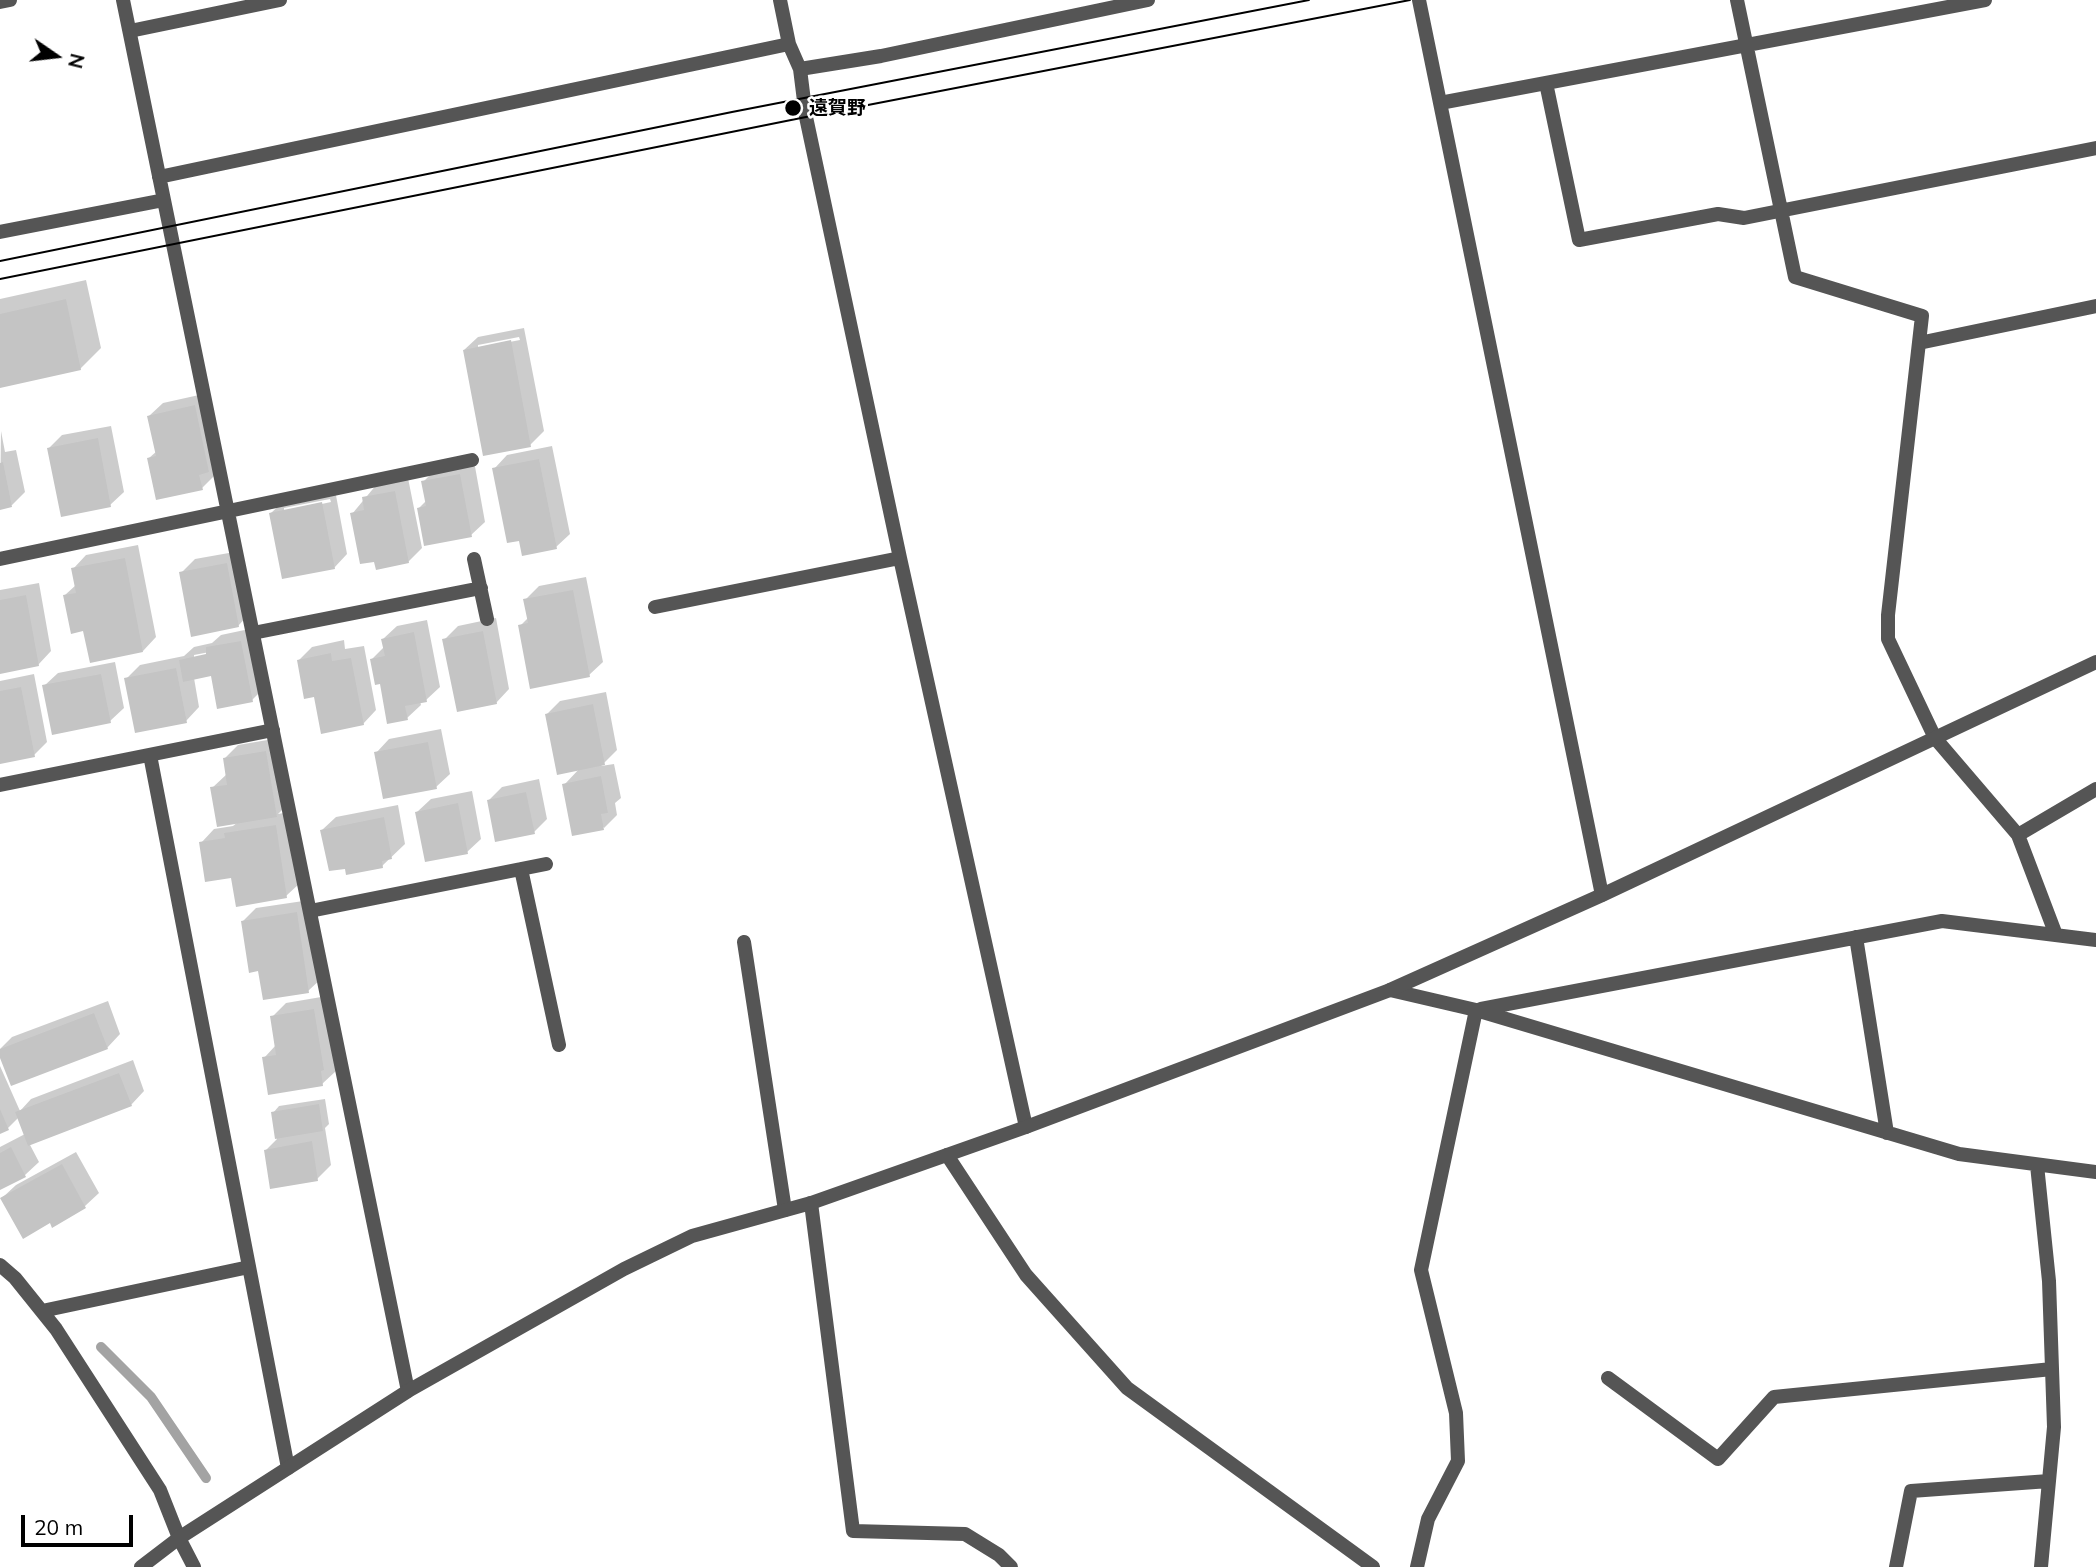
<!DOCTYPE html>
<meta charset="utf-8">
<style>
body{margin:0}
#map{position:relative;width:2096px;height:1567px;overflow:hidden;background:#fff;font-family:Mulish,sans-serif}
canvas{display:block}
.north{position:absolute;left:21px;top:21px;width:70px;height:70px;-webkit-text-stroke:5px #fff;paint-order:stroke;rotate:104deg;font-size:19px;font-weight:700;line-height:28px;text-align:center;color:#000}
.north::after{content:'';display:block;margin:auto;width:24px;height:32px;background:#000;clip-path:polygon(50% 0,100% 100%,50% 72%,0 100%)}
.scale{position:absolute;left:21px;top:1515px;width:112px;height:32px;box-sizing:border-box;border:4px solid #000;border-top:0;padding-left:9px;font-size:21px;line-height:24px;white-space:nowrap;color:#000;-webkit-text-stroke:5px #fff;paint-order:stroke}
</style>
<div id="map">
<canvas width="2096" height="1567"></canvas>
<div class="north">N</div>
<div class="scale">20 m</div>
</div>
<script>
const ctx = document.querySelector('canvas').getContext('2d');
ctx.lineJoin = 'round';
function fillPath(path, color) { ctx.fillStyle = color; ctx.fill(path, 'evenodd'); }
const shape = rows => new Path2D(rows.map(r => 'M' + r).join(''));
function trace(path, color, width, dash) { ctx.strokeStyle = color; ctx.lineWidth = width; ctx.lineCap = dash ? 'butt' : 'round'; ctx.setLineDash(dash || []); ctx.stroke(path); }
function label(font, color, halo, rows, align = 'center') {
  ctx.font = font + ' Mulish,"Noto Sans JP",sans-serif'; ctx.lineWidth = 5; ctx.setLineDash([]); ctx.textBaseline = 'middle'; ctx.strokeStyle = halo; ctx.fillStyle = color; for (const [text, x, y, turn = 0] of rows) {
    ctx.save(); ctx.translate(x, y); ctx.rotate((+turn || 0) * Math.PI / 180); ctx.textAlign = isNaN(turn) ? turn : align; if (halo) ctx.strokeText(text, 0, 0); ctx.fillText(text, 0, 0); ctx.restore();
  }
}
const shadow = shape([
 [86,280,101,348,80,369,0,386,0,299],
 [524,328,544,431,530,445,464,350,478,337],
 [519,337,520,340,478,348,478,345],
 [208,393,215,475,202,488,149,458,157,451,149,416,163,403],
 [111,426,124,492,110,505,49,448,62,435],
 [1,431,5,452,16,450,25,492,12,505,0,508],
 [552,446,570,534,556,547,494,469,507,455],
 [474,461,485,522,471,535,419,508,427,500,423,482,437,468],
 [408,478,422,548,408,562,352,514,377,484],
 [335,490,347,554,334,568,271,513,285,500],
 [330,499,331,502,284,512,284,508],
 [138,545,156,637,143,651,85,629,65,595,76,585,73,569,86,555],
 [240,551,251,612,238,626,181,573,195,559],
 [586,577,603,662,589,675,520,626,528,618,525,600,539,586],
 [39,583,51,651,38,665,0,672,0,590],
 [496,618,509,689,496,703,444,640,458,626],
 [427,620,440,687,426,700,420,701,421,705,407,718,381,682,372,659,385,646,383,639,397,626],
 [254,628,266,686,252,700,213,674,194,678,199,707,186,721,126,679,140,665,184,656,194,647,212,643,221,635],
 [215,651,215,654,194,658,194,655],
 [344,640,345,649,364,646,376,710,363,724,316,695,299,660,312,647],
 [115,662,124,708,110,721,44,686,58,673],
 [34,674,47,742,34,755,0,757,0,681],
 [606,692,617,750,601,766,614,764,621,798,615,803,617,815,604,828,564,785,580,768,547,714,560,701],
 [441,729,450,774,436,787,376,753,389,739],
 [279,738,290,802,278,814,289,812,300,883,286,896,233,876,201,843,214,829,233,826,238,822,212,788,227,774,225,758,238,745],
 [539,779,547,819,534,832,489,800,502,787],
 [472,791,481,839,467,852,417,812,431,799],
 [398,805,405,844,382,866,346,866,322,830,336,817],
 [310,900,322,978,308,991,260,969,242,922,256,908],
 [327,996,336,1071,322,1084,264,1058,276,1045,272,1017,286,1003],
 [108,1001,120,1034,107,1048,0,1053,0,1049,12,1037],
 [133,1060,144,1091,131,1105,29,1143,39,1162,25,1175,0,1188,0,1147,25,1134,19,1117,8,1128,0,1132,0,1066,20,1111,31,1099],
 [325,1099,329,1124,325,1128,331,1165,317,1179,266,1150,277,1139,273,1113,279,1106],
 [76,1152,99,1193,85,1206,53,1225,51,1221,2,1198,16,1185]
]);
const stream = shape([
 [101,1347,151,1397,206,1478]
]);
const building = shape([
 [66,299,81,370,0,388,0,314],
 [511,340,531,447,483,456,463,350],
 [195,405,209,472,199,475,203,490,156,500,147,458,156,456,147,416],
 [98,438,111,507,61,517,47,448],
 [539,459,557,549,522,556,519,541,507,543,492,468],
 [3,462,12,507,0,510,0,463],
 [460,474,472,537,424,546,417,508,426,506,421,481],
 [395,491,409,563,376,570,374,562,360,564,350,513,364,510,362,497],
 [322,502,335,569,282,579,269,513],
 [125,558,143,652,90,663,83,631,71,634,63,595,76,593,71,568],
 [227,563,239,627,191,637,179,572],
 [573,590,590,677,530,689,518,625,528,623,523,599],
 [26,595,39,666,0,674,0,600],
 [483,631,497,704,457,712,442,639],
 [414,632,427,702,405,706,408,720,387,724,380,684,375,685,370,659,385,656,381,639],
 [241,641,253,702,217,709,211,676,183,682,179,660,206,654,206,647],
 [331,653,332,661,351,658,364,725,321,734,314,697,304,699,297,660],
 [176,668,187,723,135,733,124,678],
 [101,674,111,723,52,735,42,685],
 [21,687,35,757,0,764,0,691],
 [593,704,605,765,557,775,545,714],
 [428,742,437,789,383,799,374,752],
 [266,751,277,817,217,827,210,787,227,785,223,758],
 [601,776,608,813,601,814,604,830,572,836,562,784],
 [526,792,535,834,495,842,487,800],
 [458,803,468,854,425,862,415,812],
 [384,817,392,859,382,861,383,868,346,875,345,869,329,871,320,830],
 [276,825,287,898,236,907,231,878,205,882,199,842,225,838,224,833],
 [297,912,309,993,263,1000,258,971,249,973,241,921],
 [314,1009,324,1070,321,1071,323,1086,268,1095,262,1057,276,1055,270,1016],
 [94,1013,108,1049,11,1086,0,1058,0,1049],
 [119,1073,132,1106,28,1146,15,1112],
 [319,1104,323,1131,275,1139,271,1112],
 [0,1109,9,1130,0,1134],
 [312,1141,318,1181,270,1189,264,1150],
 [11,1147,26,1177,0,1190,0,1153],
 [62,1164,86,1208,52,1228,50,1223,23,1239,0,1198]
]);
const minor = shape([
 [123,0,408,1391],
 [780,0,789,44,800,69,806,117,900,558,1026,1127],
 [1419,0,1602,895],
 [1737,0,1795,277,1922,316,1888,615,1888,639,1935,738,2018,835,2056,935],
 [0,2,10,0],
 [130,31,280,0],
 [800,69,881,56,1148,0],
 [1546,83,1579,240,1718,214,1744,218,2096,148],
 [1440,103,1985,0],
 [159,177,789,44],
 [0,232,164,200],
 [1919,343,2096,306],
 [0,559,472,460],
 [474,559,487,619],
 [655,607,900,558],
 [253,633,481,588],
 [150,755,288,1468],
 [0,785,273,730],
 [2018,835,2096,789],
 [521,869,559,1045],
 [310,911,546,864],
 [1856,937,1887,1133],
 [744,942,785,1210],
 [1390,990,1476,1010,1959,1154,2096,1172],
 [1481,1009,1942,921,2096,940],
 [947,1155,1026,1275,1127,1388,1373,1567],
 [2037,1165,2049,1281,2054,1427,2041,1567],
 [811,1203,853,1531,965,1534,999,1555,1011,1567],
 [0,1265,15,1278,56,1329,160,1490,179,1538,194,1567],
 [42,1311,249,1267],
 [1608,1378,1718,1459,1774,1397,2052,1369],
 [1417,1567,1428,1519,1458,1461,1456,1413,1421,1270,1476,1010],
 [1896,1567,1911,1491,2049,1481]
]);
const tertiary = shape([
 [141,1567,179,1538,408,1391,624,1269,692,1236,811,1203,1026,1127,1390,990,1602,895,2096,662]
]);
const tram = shape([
 [0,261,732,112,1309,0],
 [0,279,806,117,1410,0]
]);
const markers = [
 [793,108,9,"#000"]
];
const poiNames = [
 ["遠賀野",809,108]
];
fillPath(shadow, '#0003');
trace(stream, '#a3a3a3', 10);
fillPath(building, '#c4c4c4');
trace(minor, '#555', 14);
trace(tertiary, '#555', 14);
trace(tram, '#000', 2);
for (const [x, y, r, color] of markers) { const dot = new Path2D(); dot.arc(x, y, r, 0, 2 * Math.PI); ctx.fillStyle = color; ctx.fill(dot); trace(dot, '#fff', 2.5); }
label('bold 19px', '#000', '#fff', poiNames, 'left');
</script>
